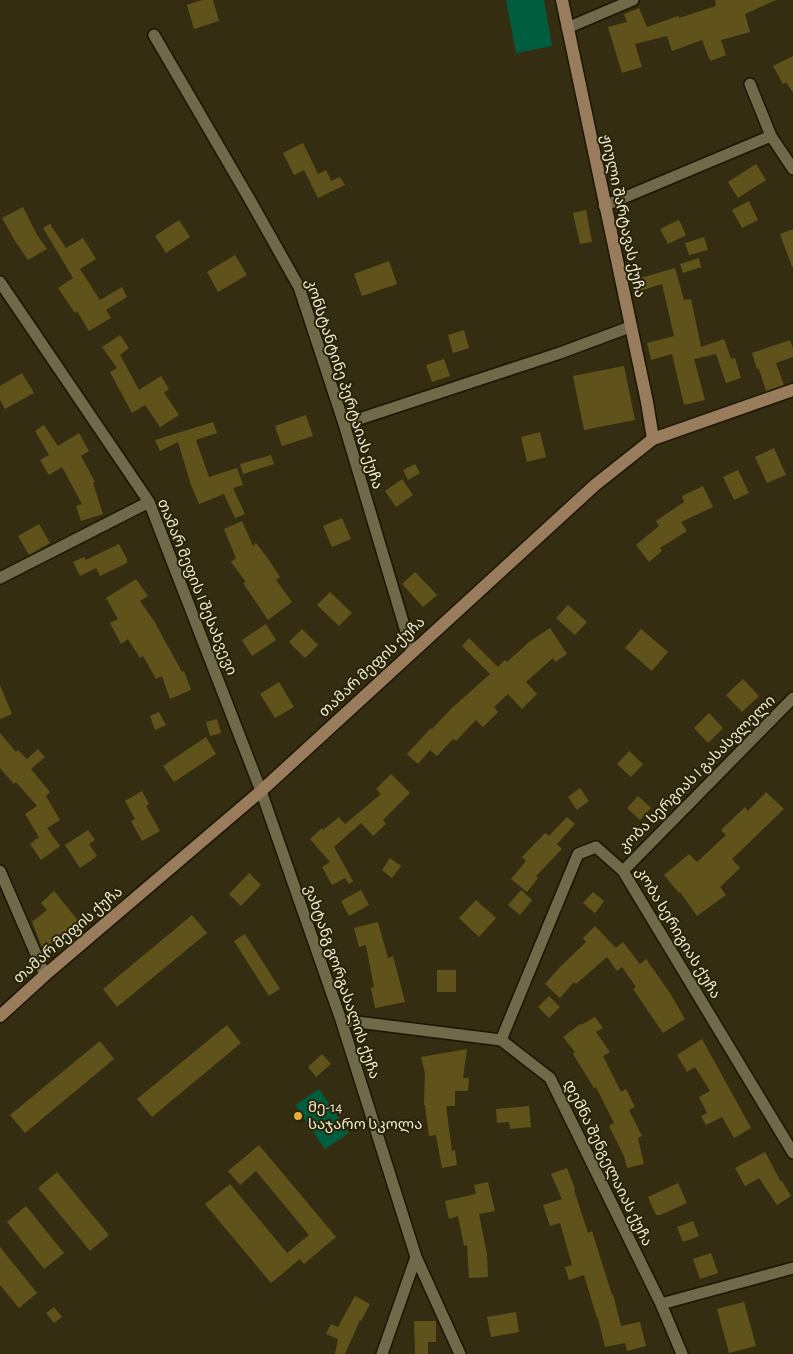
<!DOCTYPE html>
<meta charset="utf-8">
<style>
body{margin:0}
canvas{display:block;background:#342d11}
</style>
<canvas width="793" height="1354"></canvas>
<script>
const ctx = document.querySelector('canvas').getContext('2d');
ctx.lineJoin = 'round';
function fillPath(path, color) { ctx.fillStyle = color; ctx.fill(path, 'evenodd'); }
const shape = rows => new Path2D(rows.map(r => 'M' + r).join(''));
function trace(path, color, width, dash) { ctx.strokeStyle = color; ctx.lineWidth = width; ctx.lineCap = dash ? 'butt' : 'round'; ctx.setLineDash(dash || []); ctx.stroke(path); }
function label(font, color, halo, rows, align = 'center') {
  ctx.font = font + ' "Alegreya Sans","Noto Sans Georgian",sans-serif'; ctx.lineWidth = 4; ctx.setLineDash([]); ctx.textBaseline = 'middle'; ctx.strokeStyle = halo; ctx.fillStyle = color; for (const [text, x, y, turn = 0] of rows) {
    ctx.save(); ctx.translate(x, y); ctx.rotate((+turn || 0) * Math.PI / 180); ctx.textAlign = isNaN(turn) ? turn : align; if (halo) ctx.strokeText(text, 0, 0); ctx.fillText(text, 0, 0); ctx.restore();
  }
}
const green = shape([
 [506,0,544,0,552,46,516,53],
 [319,1089,349,1133,325,1149,295,1105]
]);
const building = shape([
 [202,0,213,0,219,21,194,29,187,5],
 [715,0,776,0,745,14,750,32,721,40,726,55,710,61,702,40,672,51,667,36,635,44,642,67,622,73,608,27,627,22,624,14,639,8,647,27,678,16,679,18,716,6],
 [793,56,793,93,786,82,783,84,773,66],
 [303,143,318,174,326,170,331,181,340,177,345,185,318,198,304,170,294,175,283,153],
 [756,164,766,180,738,198,728,182],
 [749,201,758,220,742,228,732,210],
 [23,207,37,235,47,249,28,260,15,241,2,218],
 [586,210,592,242,580,244,573,213],
 [179,220,190,237,166,253,155,236],
 [679,220,686,235,668,244,660,229],
 [50,224,66,248,83,238,96,259,80,269,100,300,122,287,127,297,106,310,111,318,89,331,77,311,75,313,58,288,73,278,43,228],
 [793,229,793,267,792,267,780,234],
 [704,237,708,250,689,255,685,243],
 [235,255,247,275,218,292,207,272],
 [699,258,701,267,683,273,680,264],
 [389,261,397,284,362,296,354,274],
 [675,268,684,300,691,299,701,347,724,339,731,359,735,358,741,378,726,383,716,354,694,359,705,400,684,405,672,354,651,360,647,343,674,336,662,284,640,291,637,279],
 [464,330,469,348,453,353,448,335],
 [120,335,129,348,120,355,139,390,161,376,169,389,164,393,179,415,160,427,145,405,132,413,110,372,117,368,102,347],
 [790,340,793,348,793,357,776,363,784,385,766,391,759,369,757,369,752,353],
 [444,359,450,376,432,382,426,365],
 [624,366,635,420,584,430,573,376],
 [22,373,34,393,5,409,0,400,0,386],
 [306,415,313,436,282,446,275,426],
 [213,422,217,433,196,440,209,477,237,468,243,485,233,488,245,514,235,518,224,494,199,504,191,485,178,442,160,451,155,440],
 [44,425,58,446,79,433,89,451,81,456,95,482,93,483,103,514,81,521,76,506,82,504,62,467,49,475,40,460,49,455,35,431],
 [540,432,546,457,527,462,521,437],
 [774,448,786,475,767,483,755,457],
 [271,455,274,464,243,474,240,464],
 [415,464,420,473,408,480,403,470],
 [738,470,749,493,734,500,723,477],
 [402,479,413,495,396,507,385,491],
 [703,486,713,507,681,522,687,531,660,548,662,551,649,562,636,545,659,526,656,521,684,502,682,496],
 [342,518,351,539,332,547,323,526],
 [242,521,253,546,256,543,269,560,280,577,276,580,292,602,268,620,243,583,246,582,231,562,236,558,224,529],
 [39,524,50,543,29,555,18,536],
 [119,544,127,559,127,563,100,576,96,568,80,576,73,562,84,557,86,560],
 [415,572,437,595,423,607,402,584],
 [136,579,148,596,140,601,154,621,182,672,184,671,191,690,170,699,162,676,156,679,143,656,140,658,128,639,121,644,110,623,118,619,106,598],
 [330,592,352,613,339,626,317,605],
 [568,605,587,622,575,635,556,618],
 [266,624,276,640,252,656,242,640],
 [550,628,567,654,555,662,553,658,526,682,537,694,522,709,508,694,494,707,498,712,483,727,476,720,456,741,453,739,437,756,430,750,418,764,407,754,431,728,432,729,452,708,490,674,462,646,469,638,498,667,505,660,507,662,529,642],
 [302,629,318,645,305,658,289,642],
 [641,629,668,652,652,671,625,648],
 [743,679,759,696,742,712,726,695],
 [279,682,294,707,275,718,260,694],
 [0,685,12,714,0,719],
 [159,712,166,725,155,730,150,716],
 [709,713,723,728,708,743,694,728],
 [217,719,221,733,210,736,206,722],
 [0,733,16,752,18,750,27,759,38,749,45,757,31,769,50,792,46,796,60,820,47,828,60,846,41,860,30,844,39,837,25,814,37,806,16,782,14,784,0,768],
 [206,737,216,754,174,782,163,766],
 [629,751,643,764,631,777,617,764],
 [391,774,410,793,383,820,386,824,373,836,361,823,334,847,353,881,349,884,345,878,332,885,322,867,330,862,310,839,322,828,323,830,339,817,345,824,381,794,376,789],
 [580,788,589,801,577,810,568,797],
 [142,791,149,804,146,806,160,831,142,841,131,821,135,819,125,801],
 [766,792,784,809,732,859,740,868,720,887,726,895,697,916,680,892,679,893,664,875,689,854,697,862,726,835,721,830,745,807,748,811],
 [638,796,651,808,640,820,627,808],
 [567,817,575,824,557,844,562,849,536,876,538,878,527,892,511,879,526,861,522,857,545,833,549,836],
 [88,830,95,840,89,844,97,856,80,868,65,845],
 [390,858,401,866,392,878,382,870],
 [249,873,261,885,241,906,229,894],
 [361,890,369,905,349,916,341,901],
 [521,890,532,900,520,915,508,905],
 [54,891,81,924,69,933,67,931,43,950,32,922,47,910,41,903],
 [593,892,604,901,595,913,583,903],
 [476,900,496,918,479,937,459,918],
 [192,915,207,933,117,1007,103,989],
 [378,922,388,958,393,956,405,1002,375,1008,371,988,374,987,366,945,359,947,354,928],
 [595,926,616,948,623,942,640,964,646,959,670,993,685,1019,663,1033,633,989,636,987,622,967,617,971,607,957,576,984,574,982,560,998,545,984,560,967,586,942,583,938],
 [245,934,280,989,269,996,234,941],
 [437,970,456,970,456,992,437,992],
 [549,996,560,1007,549,1018,538,1007],
 [595,1017,603,1028,596,1032,610,1052,603,1056,621,1092,626,1089,635,1107,629,1110,642,1136,638,1138,644,1164,627,1168,624,1156,609,1126,614,1123,596,1087,594,1088,573,1054,575,1052,563,1037,580,1024,581,1025],
 [227,1025,241,1043,152,1117,137,1099],
 [702,1039,751,1128,734,1138,722,1117,706,1125,701,1116,707,1113,699,1097,710,1091,695,1067,687,1072,677,1055],
 [100,1041,114,1059,25,1133,10,1115],
 [467,1049,463,1078,469,1078,468,1091,455,1091,455,1106,446,1106,452,1151,455,1150,457,1165,442,1168,436,1135,429,1136,425,1105,424,1105,425,1074,421,1057],
 [322,1054,331,1064,316,1077,308,1067],
 [529,1106,531,1127,510,1129,509,1122,497,1123,496,1109],
 [259,1145,336,1237,304,1264,300,1259,271,1283,205,1204,230,1184,287,1253,309,1235,256,1171,240,1185,228,1171],
 [765,1152,781,1182,782,1181,791,1196,777,1205,759,1178,745,1186,735,1168],
 [567,1168,575,1189,574,1190,588,1233,592,1231,612,1295,613,1294,621,1326,640,1322,646,1346,627,1351,625,1343,605,1347,598,1318,597,1318,584,1275,569,1280,565,1267,572,1265,560,1223,550,1226,543,1205,562,1199,551,1174],
 [57,1172,109,1235,90,1251,38,1188],
 [488,1182,495,1211,479,1214,487,1254,488,1277,469,1278,467,1245,464,1246,458,1216,449,1219,445,1201,476,1194,474,1185],
 [678,1183,687,1203,660,1215,656,1215,648,1197],
 [26,1206,64,1253,44,1269,7,1222],
 [693,1221,699,1236,683,1242,677,1227],
 [0,1247,37,1293,19,1308,0,1285],
 [711,1253,718,1273,700,1279,693,1259],
 [355,1296,370,1304,361,1321,360,1320,345,1354,335,1354,338,1339,326,1334,331,1324,338,1327],
 [744,1302,756,1346,729,1353,717,1309],
 [54,1307,62,1317,54,1323,46,1313],
 [516,1312,519,1332,491,1337,487,1317],
 [414,1321,436,1321,436,1342,428,1342,428,1354,415,1354]
]);
const street = shape([
 [567,28,633,0],
 [154,35,250,200,299,287,344,424,412,652],
 [771,136,793,169],
 [604,206,771,136,750,84],
 [0,282,149,502,261,791,341,1020,416,1257,382,1354],
 [344,424,560,353,630,327],
 [0,578,149,502],
 [0,871,45,975],
 [623,871,793,698],
 [341,1020,501,1040,550,1078,661,1304,682,1354],
 [501,1040,578,854,596,847,623,871,793,1153],
 [416,1257,460,1354],
 [661,1304,793,1268]
]);
const secondary = shape([
 [562,0,647,402,653,439],
 [0,1016,45,975,261,791,595,485,653,439,793,390]
]);
const markers = [
 [298,1116,5,"#e5ad35"]
];
const streetNames = [
 ["ჟიული შარტავას ქუჩა",623,216,78],
 ["კონსტანტინე პერტაიას ქუჩა",344,384,72],
 ["თამარ მეფის I შესახვევი",197,587,68],
 ["თამარ მეფის ქუჩა",372,667,-43],
 ["კობა სერგიას I გასასვლელი",697,774,-45],
 ["კობა სერიგიას ქუჩა",678,933,59],
 ["თამარ მეფის ქუჩა",68,935,-41],
 ["ვახტანგ გორგასალის ქუჩა",342,982,71],
 ["დემნა შენგელაიას ქუჩა",608,1163,64]
];
const poiNames = [
 ["მე-14",308,1107],
 ["საჯარო სკოლა",308,1124]
];
fillPath(green, '#005e3f');
fillPath(building, '#5f531b');
trace(street, '#1b1500', 14);
trace(secondary, '#1b1500', 15);
trace(street, '#706a4b', 11);
trace(secondary, '#997c5c', 12);
for (const [x, y, r, color] of markers) { const dot = new Path2D(); dot.arc(x, y, r, 0, 2 * Math.PI); ctx.fillStyle = color; ctx.fill(dot); trace(dot, '#2a2407', 2); }
label('15px', '#eeeada', '#2a2407', streetNames);
label('15px', '#eeeada', '#2a2407', poiNames, 'left');
</script>
